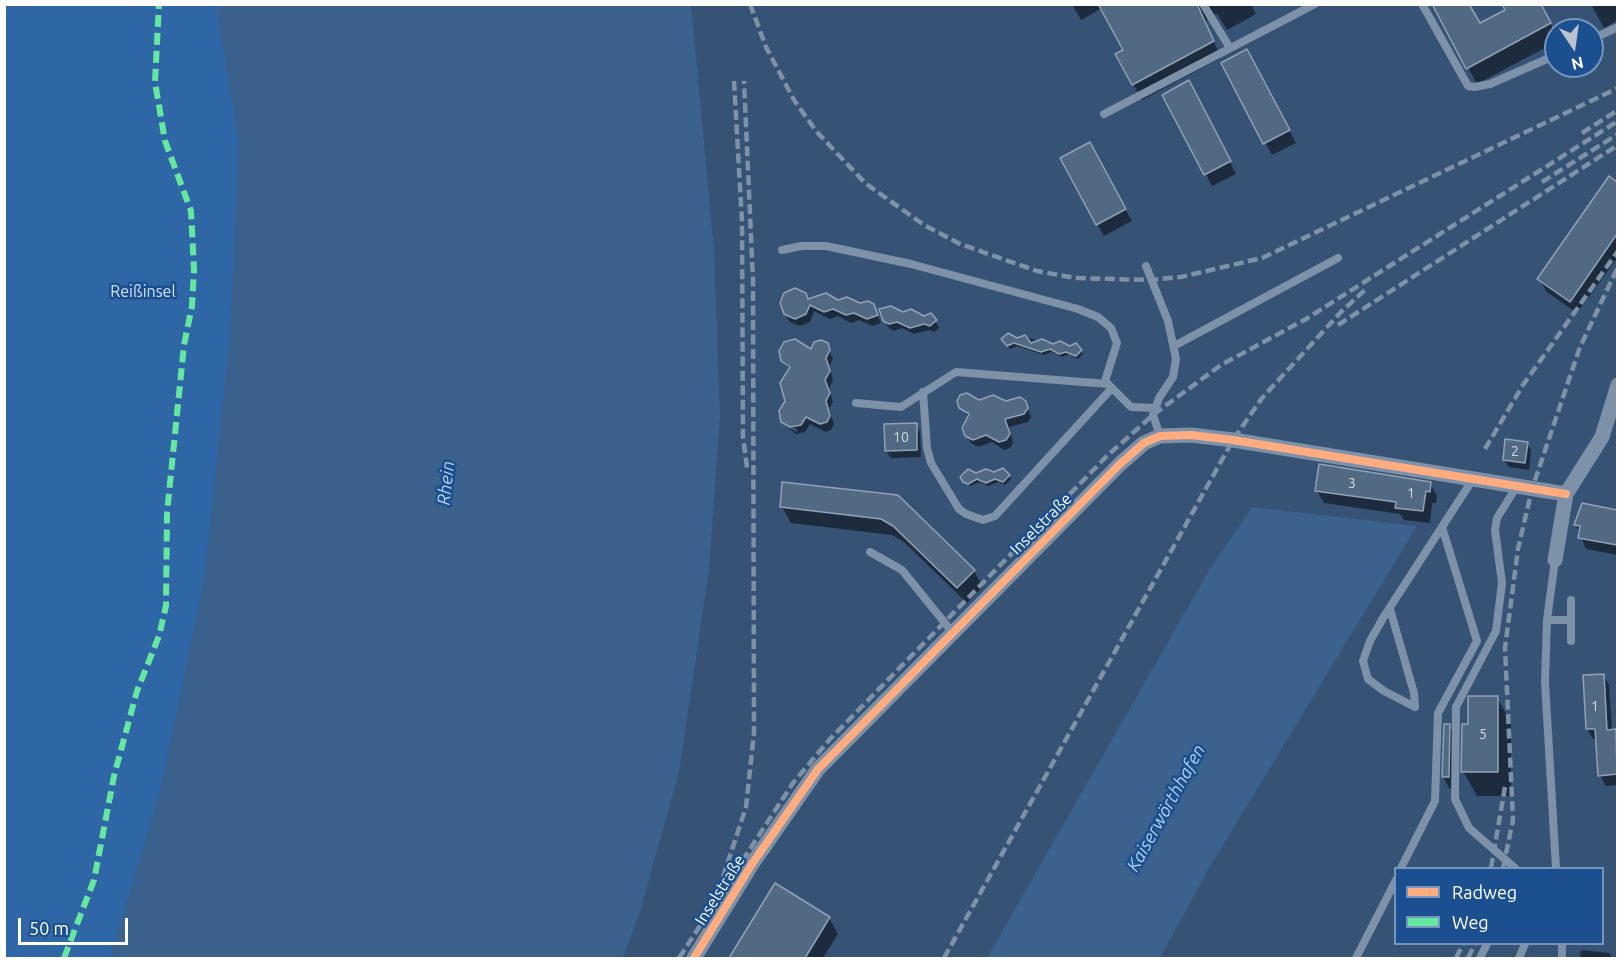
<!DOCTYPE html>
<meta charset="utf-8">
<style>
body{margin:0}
#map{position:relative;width:1622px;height:963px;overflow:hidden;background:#365274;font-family:Ubuntu,sans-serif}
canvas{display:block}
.frame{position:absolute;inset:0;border:6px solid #fff;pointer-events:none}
.legend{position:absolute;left:1394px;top:867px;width:210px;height:78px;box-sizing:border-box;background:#1b4f8f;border:2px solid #7695bc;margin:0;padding:8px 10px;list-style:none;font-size:18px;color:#fff}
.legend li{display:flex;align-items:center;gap:12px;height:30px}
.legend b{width:30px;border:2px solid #7695bc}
.north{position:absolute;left:1544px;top:18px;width:60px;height:60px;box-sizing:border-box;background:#1b4f8f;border:2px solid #7695bc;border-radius:50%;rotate:167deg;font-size:16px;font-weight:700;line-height:24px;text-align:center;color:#fff}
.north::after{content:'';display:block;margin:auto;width:21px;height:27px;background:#b9c2ce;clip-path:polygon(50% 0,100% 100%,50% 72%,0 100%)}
.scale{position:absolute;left:18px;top:918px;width:110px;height:27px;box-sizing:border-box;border:3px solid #fff;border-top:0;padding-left:8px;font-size:18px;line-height:21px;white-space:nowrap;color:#fff;-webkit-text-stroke:4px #1b4f8f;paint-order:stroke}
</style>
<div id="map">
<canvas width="1622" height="963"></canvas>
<div class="frame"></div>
<ul class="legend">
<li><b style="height:8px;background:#ffac80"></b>Radweg</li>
<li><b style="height:8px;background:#66e7a1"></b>Weg</li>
</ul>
<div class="north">N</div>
<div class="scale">50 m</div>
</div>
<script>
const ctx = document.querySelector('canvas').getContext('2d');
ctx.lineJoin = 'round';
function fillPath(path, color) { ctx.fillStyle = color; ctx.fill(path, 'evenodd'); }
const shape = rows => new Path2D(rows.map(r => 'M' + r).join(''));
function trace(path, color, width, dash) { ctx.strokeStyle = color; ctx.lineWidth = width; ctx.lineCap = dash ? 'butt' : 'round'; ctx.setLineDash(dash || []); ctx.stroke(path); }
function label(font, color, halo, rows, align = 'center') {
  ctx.font = font + ' Ubuntu,sans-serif'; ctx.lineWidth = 5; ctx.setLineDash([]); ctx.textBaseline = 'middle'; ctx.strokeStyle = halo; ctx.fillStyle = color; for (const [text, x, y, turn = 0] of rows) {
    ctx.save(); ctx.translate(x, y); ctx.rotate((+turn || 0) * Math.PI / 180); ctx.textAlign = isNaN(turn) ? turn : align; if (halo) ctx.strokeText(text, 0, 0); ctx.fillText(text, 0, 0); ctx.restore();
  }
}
const green = shape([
 [5,5,268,5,171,958,5,958]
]);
const water = shape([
 [216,5,691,5,714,249,720,416,709,570,679,772,640,912,623,958,110,958,160,792,204,580,230,339,239,140],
 [1252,507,1417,526,1208,870,1160,958,987,958,1209,570]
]);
const shadow = shape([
 [1072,4,1251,4,1256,14,1227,30,1217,14,1208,15,1206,24,1221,58,1142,100,1133,84,1125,50,1102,8,1081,20],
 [1433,4,1480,25,1507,10,1540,4,1556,34,1556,42,1477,84],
 [1591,4,1618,4,1618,20,1604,28],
 [1254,63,1296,143,1272,155,1223,64],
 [1195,94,1236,174,1212,186,1164,95],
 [1096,156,1132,221,1104,236,1097,224],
 [1609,178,1618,184,1618,257,1577,313,1547,292,1539,279],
 [808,300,873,305,881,323,872,326,859,320,851,323,838,316,830,319,814,311,810,322,800,326,790,322,785,314],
 [884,321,935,321,939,328,934,332,929,330,914,334,902,328,894,331,889,328],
 [1025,337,1081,351,1083,354,1078,359,1069,354,1062,357,1052,352,1044,355,1017,346,1010,349,1005,343],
 [826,344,833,359,829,366,833,380,829,389,833,402,829,409,834,424,831,430,826,432,810,424,805,432,796,434,785,426,796,432,798,430,783,421,790,370,783,361],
 [979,401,1025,402,1031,417,1028,422,1009,427,1013,443,1010,448,1004,450,992,442,978,447,971,443,966,435,969,418,960,407],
 [916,424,920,432,921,457,891,458,886,451],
 [1527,443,1531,451,1529,470,1509,467,1504,460],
 [1003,469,1011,479,1005,485,998,482,988,486,980,482,970,486,962,477,994,473],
 [1430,483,1437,496,1436,503,1432,503,1430,523,1404,520,1400,514,1324,503,1317,491],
 [897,496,974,571,983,587,967,603,904,542,892,535,791,523,782,507],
 [1583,505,1618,511,1618,555,1586,549,1576,525],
 [1603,675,1609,685,1612,731,1618,736,1618,785,1606,786,1600,776,1598,739,1593,739,1587,729],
 [1497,698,1511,722,1511,796,1477,796,1463,771,1469,726],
 [1449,726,1456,738,1455,789,1450,789,1443,777],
 [829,918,838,934,823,958,732,957],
 [1581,950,1609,953,1612,958,1580,958]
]);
const building = shape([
 [1098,4,1197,4,1214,41,1132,85,1115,54,1123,50,1098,4],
 [1432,4,1469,4,1480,23,1505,10,1502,4,1541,4,1551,23,1466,69,1432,4],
 [1247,49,1290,130,1263,144,1221,63,1247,49],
 [1189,80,1231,161,1204,175,1162,95,1189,80],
 [1090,142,1126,209,1096,225,1060,158,1090,142],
 [1609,176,1617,182,1617,234,1570,302,1537,279,1609,176],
 [795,288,806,293,808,299,826,293,838,300,847,297,860,303,868,301,874,304,878,315,867,319,854,313,846,315,833,309,824,312,810,305,806,314,795,319,784,314,780,303,784,293,795,288],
 [891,306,903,312,911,309,924,316,931,313,937,320,930,326,924,324,910,328,897,322,889,324,883,321,879,309,891,306],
 [1008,333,1017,338,1025,335,1031,343,1042,339,1053,344,1060,341,1070,346,1076,343,1082,350,1076,356,1066,352,1059,354,1050,349,1041,352,1014,343,1007,346,1001,339,1008,333],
 [795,339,811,349,814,342,821,340,828,343,830,350,826,358,830,371,825,380,830,393,826,401,830,416,827,422,820,424,806,417,801,425,790,427,781,422,779,411,785,401,780,383,790,367,781,361,779,351,784,342,795,339],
 [967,393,979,400,993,395,1006,401,1020,397,1026,401,1028,408,1024,414,1005,419,1010,434,1006,440,999,442,986,435,973,440,965,436,962,428,969,414,959,408,957,401,960,395,967,393],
 [917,423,917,450,885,451,884,424,917,423],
 [1505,439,1528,442,1525,463,1503,460,1505,439],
 [1319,464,1431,482,1430,492,1426,491,1423,511,1395,508,1396,502,1315,491,1319,464],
 [1003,468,1010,475,1003,482,995,479,986,483,977,479,968,484,963,482,960,477,968,469,976,473,986,469,994,472,1003,468],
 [782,482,898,495,975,570,957,588,893,526,881,519,780,507,782,482],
 [1582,503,1617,510,1617,545,1578,538,1580,526,1574,525,1582,503],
 [1604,674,1607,730,1616,729,1617,774,1598,776,1595,729,1586,729,1583,675,1604,674],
 [1468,696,1498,696,1498,772,1461,772,1462,724,1468,724,1468,696],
 [1444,724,1450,724,1449,777,1442,777,1444,724],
 [775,883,830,917,805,958,729,958,775,883]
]);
const lane = shape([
 [1203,4,1230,48],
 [1422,4,1468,86,1474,87,1490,84,1556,55],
 [1592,39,1618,27],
 [1104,114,1315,4],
 [782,250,801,246,826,246,911,264,1078,309,1098,317,1111,328,1117,343,1105,381,1131,407,1156,408],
 [1146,266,1168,321,1176,359,1173,377,1159,398,1153,415,1160,436],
 [1174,346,1338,258],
 [923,392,927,448,931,463,959,509,966,514,983,520,995,516,1112,388],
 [856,403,901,407,956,372,1108,384],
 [870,552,902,570,953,633],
 [1555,560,1547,620,1545,682,1556,868],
 [1390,609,1414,693,1415,707],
 [1547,620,1571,620],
 [1571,641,1571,600],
 [1415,707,1384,691,1368,679,1363,661,1370,641,1383,618,1473,479],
 [1401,868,1435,801,1438,713,1477,641,1442,527],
 [1515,868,1469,828,1455,799,1456,707,1496,631,1502,583,1495,530,1497,518,1517,486],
 [1562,944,1562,958],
 [1356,958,1396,880],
 [1480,958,1487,944],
 [1519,958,1525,944]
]);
const street = shape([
 [1555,560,1566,494,1602,437,1618,385],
 [694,958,752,864,818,769,1120,464,1144,443,1160,436,1191,435,1233,440,1566,494]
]);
const rail = shape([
 [750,4,766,47,794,100,816,131,865,183,924,225,960,244,1037,271,1076,278,1151,280,1181,277,1262,258,1618,88],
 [734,81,742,222,743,437,747,468],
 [1582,133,1618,110],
 [1542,182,1618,134],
 [1338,325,1618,145],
 [1485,449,1523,385,1618,251],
 [1491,868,1505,787],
 [1503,868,1513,820,1505,648,1518,549,1532,489,1580,347,1618,267],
 [723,877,746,807,754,733,753,280,744,81],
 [679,958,793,783,830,739,1108,455,1153,415,1221,365,1306,319,1618,121],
 [944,958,1233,440,1262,398,1341,312,1367,288],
 [1456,958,1463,944],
 [1468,958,1475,944]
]);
const quiet = shape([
 [64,958,94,880,114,776,137,691,159,636,166,606,167,513,184,345,192,306,194,269,191,211,165,141,155,82,159,4]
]);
const cycleway = shape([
 [694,958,752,864,818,769,1120,464,1144,443,1160,436,1191,435,1233,440,1566,494]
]);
const numberNames = [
 ["10",901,437],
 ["2",1515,451],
 ["3",1352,483],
 ["1",1411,493],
 ["1",1595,706],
 ["5",1483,734]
];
const parkNames = [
 ["Reißinsel",143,292]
];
const streetNames = [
 ["Inselstraße",1041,524,-45],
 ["Inselstraße",720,890,-58]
];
const waterNames = [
 ["Rhein",446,483,-84],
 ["Kaiserwörthhafen",1166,808,-61]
];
fillPath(green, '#2f66a5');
fillPath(water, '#3b618d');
fillPath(shadow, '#0007');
fillPath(building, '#526984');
trace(building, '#92a2b6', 1.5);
trace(lane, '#7d92a8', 8);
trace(street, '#7d92a8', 15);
trace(rail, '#7e92a7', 4.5, [10, 4.5]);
trace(quiet, '#66e7a1', 6, [12, 6]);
trace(cycleway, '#ffac80', 8);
label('14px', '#d4dae0', null, numberNames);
label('16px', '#cfe3fa', '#1b4f8f', parkNames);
label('16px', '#fff', '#1b4f8f', streetNames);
label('italic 18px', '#b5d3f5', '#1b4f8f', waterNames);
</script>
